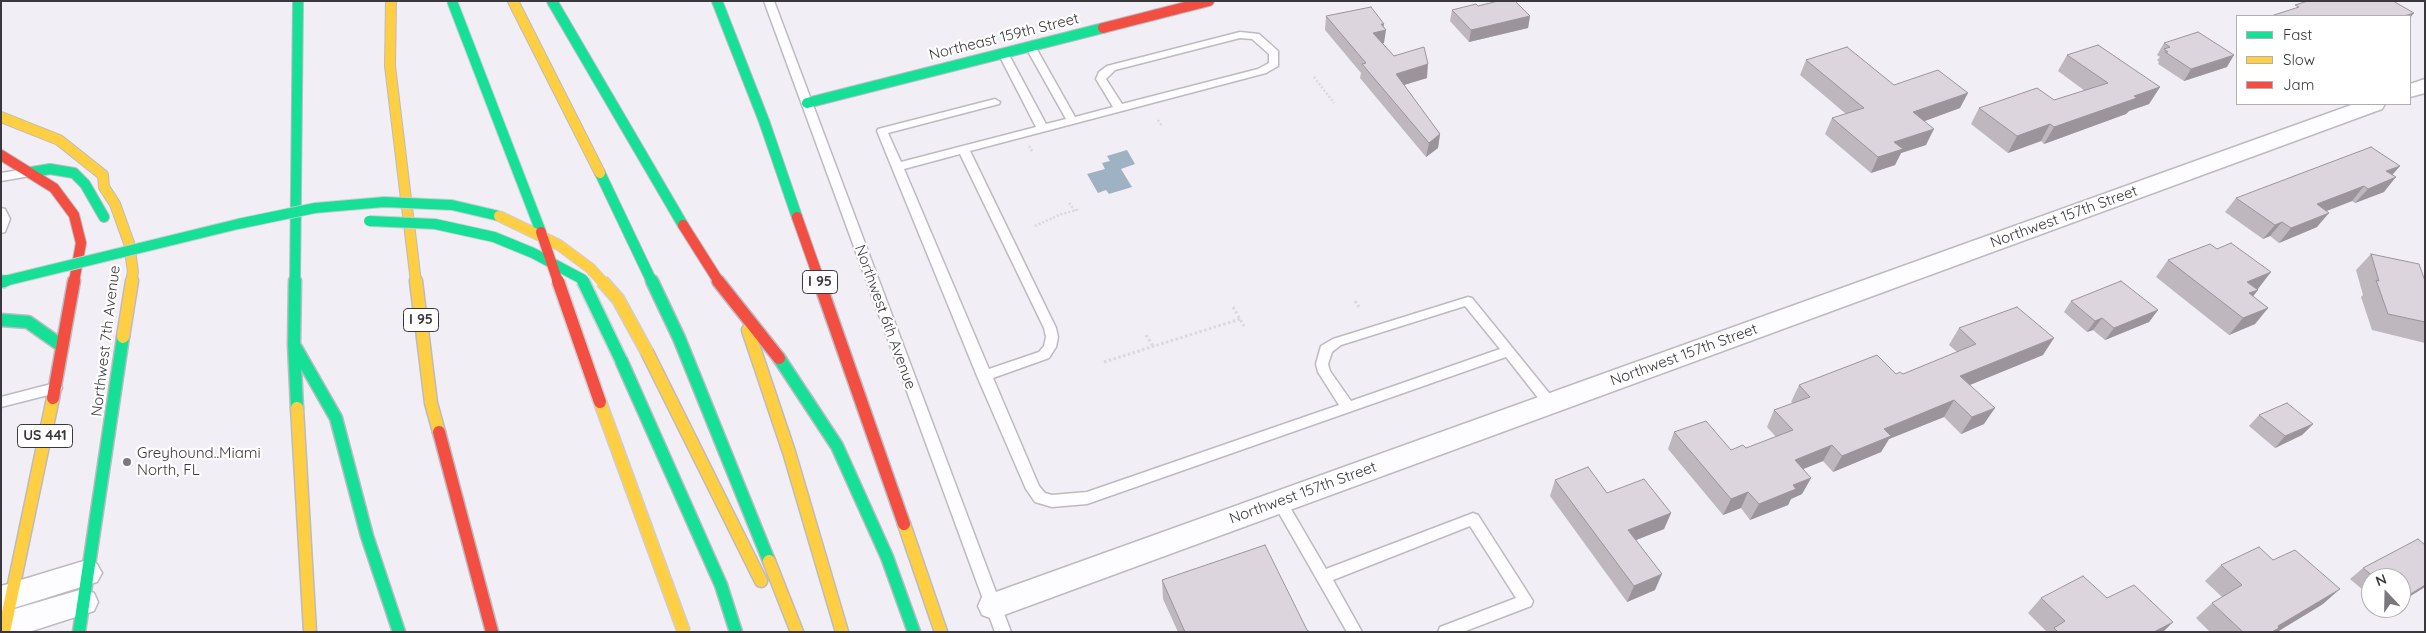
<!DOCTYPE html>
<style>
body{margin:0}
#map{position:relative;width:2426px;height:633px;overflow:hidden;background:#f2eef6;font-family:Quicksand,sans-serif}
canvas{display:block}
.frame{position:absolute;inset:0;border:2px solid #3a373d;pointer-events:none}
.legend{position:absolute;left:2236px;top:15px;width:175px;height:90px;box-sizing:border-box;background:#fff;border:1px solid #b0afb1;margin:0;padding:6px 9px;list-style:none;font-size:15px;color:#3a373d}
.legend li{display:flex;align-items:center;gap:10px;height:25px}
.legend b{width:25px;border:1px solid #b0afb1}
.north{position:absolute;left:2361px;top:568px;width:50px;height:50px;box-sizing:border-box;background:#fff;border:1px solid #b0afb1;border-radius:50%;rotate:339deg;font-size:14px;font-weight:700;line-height:20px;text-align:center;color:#3a373d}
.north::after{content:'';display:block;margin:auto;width:18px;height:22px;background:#7a777e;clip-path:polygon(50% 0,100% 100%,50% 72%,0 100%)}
</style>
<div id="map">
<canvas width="2426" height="633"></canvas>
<div class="frame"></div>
<ul class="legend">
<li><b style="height:6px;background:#16e098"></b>Fast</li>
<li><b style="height:6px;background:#ffcf43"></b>Slow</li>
<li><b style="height:6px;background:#f24e42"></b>Jam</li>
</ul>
<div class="north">N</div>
</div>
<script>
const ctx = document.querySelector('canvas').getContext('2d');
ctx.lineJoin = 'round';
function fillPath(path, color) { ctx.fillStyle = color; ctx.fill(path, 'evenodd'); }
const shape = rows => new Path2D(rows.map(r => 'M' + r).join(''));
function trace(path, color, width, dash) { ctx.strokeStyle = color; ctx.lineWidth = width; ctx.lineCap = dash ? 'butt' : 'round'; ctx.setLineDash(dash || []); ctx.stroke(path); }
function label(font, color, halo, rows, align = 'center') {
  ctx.font = font + ' Quicksand,sans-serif'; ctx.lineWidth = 4.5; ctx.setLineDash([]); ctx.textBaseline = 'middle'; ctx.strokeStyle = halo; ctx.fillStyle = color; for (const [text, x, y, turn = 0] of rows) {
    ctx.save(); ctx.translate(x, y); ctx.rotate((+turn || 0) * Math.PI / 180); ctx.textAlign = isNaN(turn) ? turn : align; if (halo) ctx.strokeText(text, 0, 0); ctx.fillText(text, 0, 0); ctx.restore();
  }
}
const water = shape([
 [1127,150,1135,164,1121,169,1132,187,1109,194,1106,190,1098,193,1087,174,1105,169,1102,163,1110,161,1107,156]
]);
const pathFar1 = shape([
 [1314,77,1334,103],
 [1158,120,1162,126],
 [1029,146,1033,153],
 [1069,203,1075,211],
 [1035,226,1059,215,1080,209]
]);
const path = shape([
 [1355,301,1359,307],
 [1233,307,1244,326],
 [1146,335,1153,346],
 [1104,362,1240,319]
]);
const lane = shape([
 [764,1,774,1,1011,632,995,632,764,1],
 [1240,32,1259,34,1278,51,1278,66,1266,73,970,151,1056,328,1058,337,1056,347,1049,358,993,378,1039,486,1045,493,1052,495,1087,492,1339,405,1318,372,1316,364,1321,346,1333,339,1468,297,1472,298,1558,404,1556,408,1546,408,1506,357,1087,504,1052,507,1035,502,1026,489,977,376,877,131,878,129,995,99,1000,102,999,104,888,133,901,162,1036,127,998,53,999,51,1003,50,1008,53,1046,124,1066,119,1025,46,1026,44,1030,43,1035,46,1075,117,1113,107,1096,79,1099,72,1107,66,1240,32],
 [1240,38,1252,39,1269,54,1269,63,1258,69,1122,104,1106,79,1115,70,1240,38],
 [960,154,1044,328,1046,337,1044,346,1039,352,989,369,904,169,960,154],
 [1465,306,1500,349,1351,401,1330,371,1328,364,1332,352,1341,345,1465,306],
 [32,168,38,172,36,175,1,181,1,173,32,168],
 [1,208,5,209,10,219,5,232,1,233,1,208],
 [55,383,60,384,62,388,60,392,1,407,1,397,55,383],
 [1279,495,1284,497,1326,569,1468,515,1473,513,1478,515,1533,601,1531,606,1463,632,1438,632,1440,627,1516,598,1470,526,1333,580,1362,632,1347,632,1272,501,1274,497,1279,495]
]);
const street = shape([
 [2425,79,2425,93,2410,97,2410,84,2425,79],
 [2354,104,2385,104,2382,109,993,619,982,615,978,606,982,597,2354,104],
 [87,560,97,564,102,573,97,582,1,612,1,586,87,560],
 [83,589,94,593,98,602,94,611,29,632,1,632,1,613,83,589]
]);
const fastFar1 = shape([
 [552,1,683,225],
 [717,1,764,121,797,217],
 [807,103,1103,28],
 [32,172,50,169,74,173,85,184,104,217],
 [600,173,652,282],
 [295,282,298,1]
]);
const fast = shape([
 [295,281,294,345,297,408],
 [652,281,679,338,769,561],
 [1,320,28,322,62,346],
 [296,348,336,418,367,536,399,632],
 [779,358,837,446,887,557,914,632],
 [621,360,721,585,736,632],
 [79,632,123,337]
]);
const slowFar1 = shape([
 [391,1,390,66,416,282],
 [513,1,600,173],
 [1,117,59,140,103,175,104,187,115,204,129,243,133,272,131,282]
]);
const slow = shape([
 [416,281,431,403,439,432],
 [748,330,789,452,842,632],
 [123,337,132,281],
 [647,352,761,581],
 [297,408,310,632],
 [904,524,941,632],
 [769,561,797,632],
 [4,632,53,398]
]);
const jamFar1 = shape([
 [1103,28,1209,1],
 [1,155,54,188,74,215,81,243,74,282],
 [797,217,820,282],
 [683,225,719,282]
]);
const jam = shape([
 [718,281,779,358],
 [819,281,904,524],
 [53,398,74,281],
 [439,432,492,632]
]);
const fastBridgeFar1 = shape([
 [452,1,541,232],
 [369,221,435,224,494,237,533,253,582,279,584,282],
 [1,282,238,224,315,208,384,202,452,205,499,216]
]);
const fastBridge = shape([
 [583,281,621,360],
 [1,282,5,281]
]);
const slowBridgeFar1 = shape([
 [499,216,559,245,590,268,603,282]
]);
const slowBridge = shape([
 [602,281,618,299,647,352],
 [600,402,684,632]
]);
const jamBridgeFar1 = shape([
 [541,232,558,282]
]);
const jamBridge = shape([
 [558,281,600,402]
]);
const wall = shape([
 [1478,6,1530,16,1528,28,1469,42,1450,21,1452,10],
 [1326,16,1384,27,1384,43,1383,44,1394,56,1427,78,1404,85,1440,134,1438,148,1426,157,1360,78,1361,73,1325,30],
 [2164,43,2227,67,2184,81,2158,64,2159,62,2157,60,2160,57,2157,55],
 [2067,55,2160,87,2149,104,2129,111,2126,114,2044,144,2041,141,2008,153,1971,124,1979,108,2054,100,2085,91,2058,71],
 [1806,60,1894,85,1960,108,1924,121,1926,145,1901,153,1895,165,1871,173,1825,134,1832,118,1846,114,1800,75],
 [2392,175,2384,192,2355,203,2352,201,2327,211,2317,227,2279,243,2270,236,2263,239,2225,212,2236,198],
 [2371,254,2425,281,2425,343,2372,330,2361,297,2363,295,2356,270],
 [2168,260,2257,289,2253,296,2268,308,2255,324,2229,335,2156,277],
 [2071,301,2158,310,2149,322,2105,340,2093,330,2087,332,2064,312],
 [1959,328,2043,355,1970,385,1984,424,1961,434,1944,417,1889,439,1881,452,1833,472,1823,461,1803,469,1811,478,1802,494,1791,499,1788,505,1750,520,1741,508,1723,515,1668,449,1674,432,1731,450,1746,448,1776,437,1767,427,1774,410,1793,403,1791,402,1799,385,1896,374,1903,374,1957,352,1949,345],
 [2259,415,2313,424,2302,435,2275,448,2249,426],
 [1555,480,1607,493,1671,513,1664,529,1636,540,1655,590,1627,602,1550,496],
 [2221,565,2323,604,2277,632,2210,632,2196,618,2212,603,2222,597,2205,581],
 [2363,568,2401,578,2371,578,2371,597,2350,579],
 [1162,580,1307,630,1310,632,1178,632,1163,599],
 [2041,598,2107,598,2163,632,2047,632,2028,613],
 [2384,608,2392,608,2388,611]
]);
const shadedWall = shape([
 [2414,13,2410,18,2410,16,2404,16],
 [1530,16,1528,28,1469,42,1471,30],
 [1381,24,1384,24,1383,30,1386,30,1384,43,1372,46,1373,33],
 [2234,55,2227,67,2184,81,2191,69],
 [1428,64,1427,78,1394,88,1396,74],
 [2160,87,2149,104,2129,111,2126,114,2044,144,2054,127,2134,96],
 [1968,93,1960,108,1906,128,1913,112],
 [2050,124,2041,141,2008,153,2017,136],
 [1934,129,1926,145,1901,153,1895,165,1871,173,1878,157,1894,142],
 [1440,134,1438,148,1426,157,1429,143],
 [2400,166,2388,180,2386,171],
 [2396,177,2384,192,2355,203,2368,189],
 [2364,186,2352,201,2305,219,2317,204],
 [2329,213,2317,227,2279,243,2291,228],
 [2282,222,2270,236,2263,239,2275,225],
 [2271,272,2258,289,2234,299,2247,282],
 [2258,290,2245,307,2249,293],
 [2268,308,2255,324,2229,335,2243,318],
 [2158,310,2149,322,2105,340,2114,328],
 [2102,318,2093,330,2087,332,2095,321],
 [2054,338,2043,355,1950,393,1960,376],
 [1954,400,1944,417,1889,439,1881,452,1833,472,1842,456,1884,429],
 [1995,408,1984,424,1961,434,1972,417],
 [2313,424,2302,435,2275,448,2285,436],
 [1832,445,1823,461,1786,476,1795,460],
 [1811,478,1802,494,1791,499,1788,505,1750,520,1759,504,1793,485],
 [1748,492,1741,508,1723,515,1731,499],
 [1671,513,1664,529,1621,546,1628,530],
 [1662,574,1655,590,1627,602,1634,586],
 [2425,585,2425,587,2401,602,2401,600],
 [2340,589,2323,604,2277,632,2271,632,2278,626],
 [2173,622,2163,632,2154,632]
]);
const building = shape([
 [1498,1,1515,1,1530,16,1471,30,1452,10,1476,4,1478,6,1498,1],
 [2308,1,2393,1,2414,13,2404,16,2271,16,2299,7,2295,5,2308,1],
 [1371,7,1384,24,1381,24,1386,30,1373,33,1394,56,1424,47,1428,64,1396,74,1440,134,1429,143,1362,64,1366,63,1326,16,1371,7],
 [2198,32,2234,55,2191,69,2165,52,2168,52,2164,49,2170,47,2164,43,2198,32],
 [2098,45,2160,87,2134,96,2137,98,2054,127,2050,124,2017,136,1979,108,2037,88,2054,100,2108,83,2067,55,2098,45],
 [1847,47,1894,85,1938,70,1968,93,1913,112,1934,129,1894,142,1903,149,1878,157,1832,118,1864,108,1806,60,1847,47],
 [2371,147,2400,166,2386,171,2396,177,2368,189,2364,186,2317,204,2329,213,2291,228,2282,222,2275,225,2236,198,2371,147],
 [2231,243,2271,272,2247,282,2258,290,2249,293,2268,308,2243,318,2168,260,2210,244,2217,249,2231,243],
 [2371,254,2419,264,2425,281,2425,322,2388,314,2376,280,2379,281,2371,254],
 [2121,281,2158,310,2114,328,2102,318,2095,321,2071,301,2121,281],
 [2017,307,2054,338,1960,376,1995,408,1972,417,1954,400,1884,429,1891,436,1842,456,1832,445,1795,460,1811,478,1793,485,1796,489,1759,504,1748,492,1731,499,1674,432,1706,421,1731,450,1743,445,1746,448,1793,430,1774,410,1810,397,1799,385,1877,355,1896,374,1900,372,1903,374,1976,344,1959,328,2017,307],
 [2287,403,2313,424,2285,436,2259,415,2287,403],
 [1588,467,1607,493,1644,479,1671,513,1628,530,1662,574,1634,586,1555,480,1588,467],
 [2418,539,2425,545,2425,585,2401,600,2401,578,2375,578,2363,568,2418,539],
 [1265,545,1307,630,1310,632,1185,632,1162,580,1265,545],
 [2259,547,2273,560,2295,550,2340,589,2278,626,2279,628,2272,632,2243,632,2212,603,2242,585,2221,565,2259,547],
 [2083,576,2107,598,2134,585,2173,622,2154,632,2058,632,2054,628,2065,621,2041,598,2083,576]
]);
const markers = [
 [127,462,5,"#7a777e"]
];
const shields = [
 [820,282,35],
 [421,320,35],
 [45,436,55]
];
const shieldNames = [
 ["I 95",820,282],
 ["I 95",421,320],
 ["US 441",45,436]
];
const streetNames = [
 ["Northeast 159th Street",1004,37,-14],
 ["Northwest 157th Street",2064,217,-20],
 ["Northwest 6th Avenue",885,317,70],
 ["Northwest 7th Avenue",106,341,-83],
 ["Northwest 157th Street",1684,355,-20],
 ["Northwest 157th Street",1303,493,-20]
];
const poiNames = [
 ["Greyhound..Miami",137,453],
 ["North, FL",137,470]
];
fillPath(water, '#9eb2c4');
trace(lane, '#bdbac0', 3);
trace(street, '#bdbac0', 3);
trace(fastFar1, '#bdbac0', 12);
trace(fast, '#bdbac0', 15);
trace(slowFar1, '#bdbac0', 12);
trace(slow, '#bdbac0', 15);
trace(jamFar1, '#bdbac0', 12);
trace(jam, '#bdbac0', 15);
trace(pathFar1, '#dad9dc', 2.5, [2, 2]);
trace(path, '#dad9dc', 3, [2.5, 2.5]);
fillPath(lane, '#fdfcfe');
fillPath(street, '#fdfcfe');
trace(fastFar1, '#16e098', 10);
trace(fast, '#16e098', 12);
trace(slowFar1, '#ffcf43', 10);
trace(slow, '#ffcf43', 12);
trace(jamFar1, '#f24e42', 10);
trace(jam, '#f24e42', 12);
trace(fastBridgeFar1, '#cfcdd1', 12, []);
trace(fastBridge, '#cfcdd1', 15, []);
trace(slowBridgeFar1, '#cfcdd1', 12, []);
trace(slowBridge, '#cfcdd1', 15, []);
trace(jamBridgeFar1, '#cfcdd1', 12, []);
trace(jamBridge, '#cfcdd1', 15, []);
trace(fastBridgeFar1, '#16e098', 10);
trace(fastBridge, '#16e098', 12);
trace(slowBridgeFar1, '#ffcf43', 10);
trace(slowBridge, '#ffcf43', 12);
trace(jamBridgeFar1, '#f24e42', 10);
trace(jamBridge, '#f24e42', 12);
fillPath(wall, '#beb7be');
fillPath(shadedWall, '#9b959b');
fillPath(building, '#ddd5dd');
trace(building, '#9b959b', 1);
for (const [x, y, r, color] of markers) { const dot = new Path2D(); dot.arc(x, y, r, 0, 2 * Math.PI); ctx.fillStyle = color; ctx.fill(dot); trace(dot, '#fff', 2); }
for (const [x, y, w] of shields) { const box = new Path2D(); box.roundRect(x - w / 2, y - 11.5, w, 23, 4); ctx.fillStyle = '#fff'; ctx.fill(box); trace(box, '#3a373d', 1); }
label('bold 14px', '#3a373d', null, shieldNames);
label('15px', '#3a373d', '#fff', streetNames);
label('15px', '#3a373d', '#fff', poiNames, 'left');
</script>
